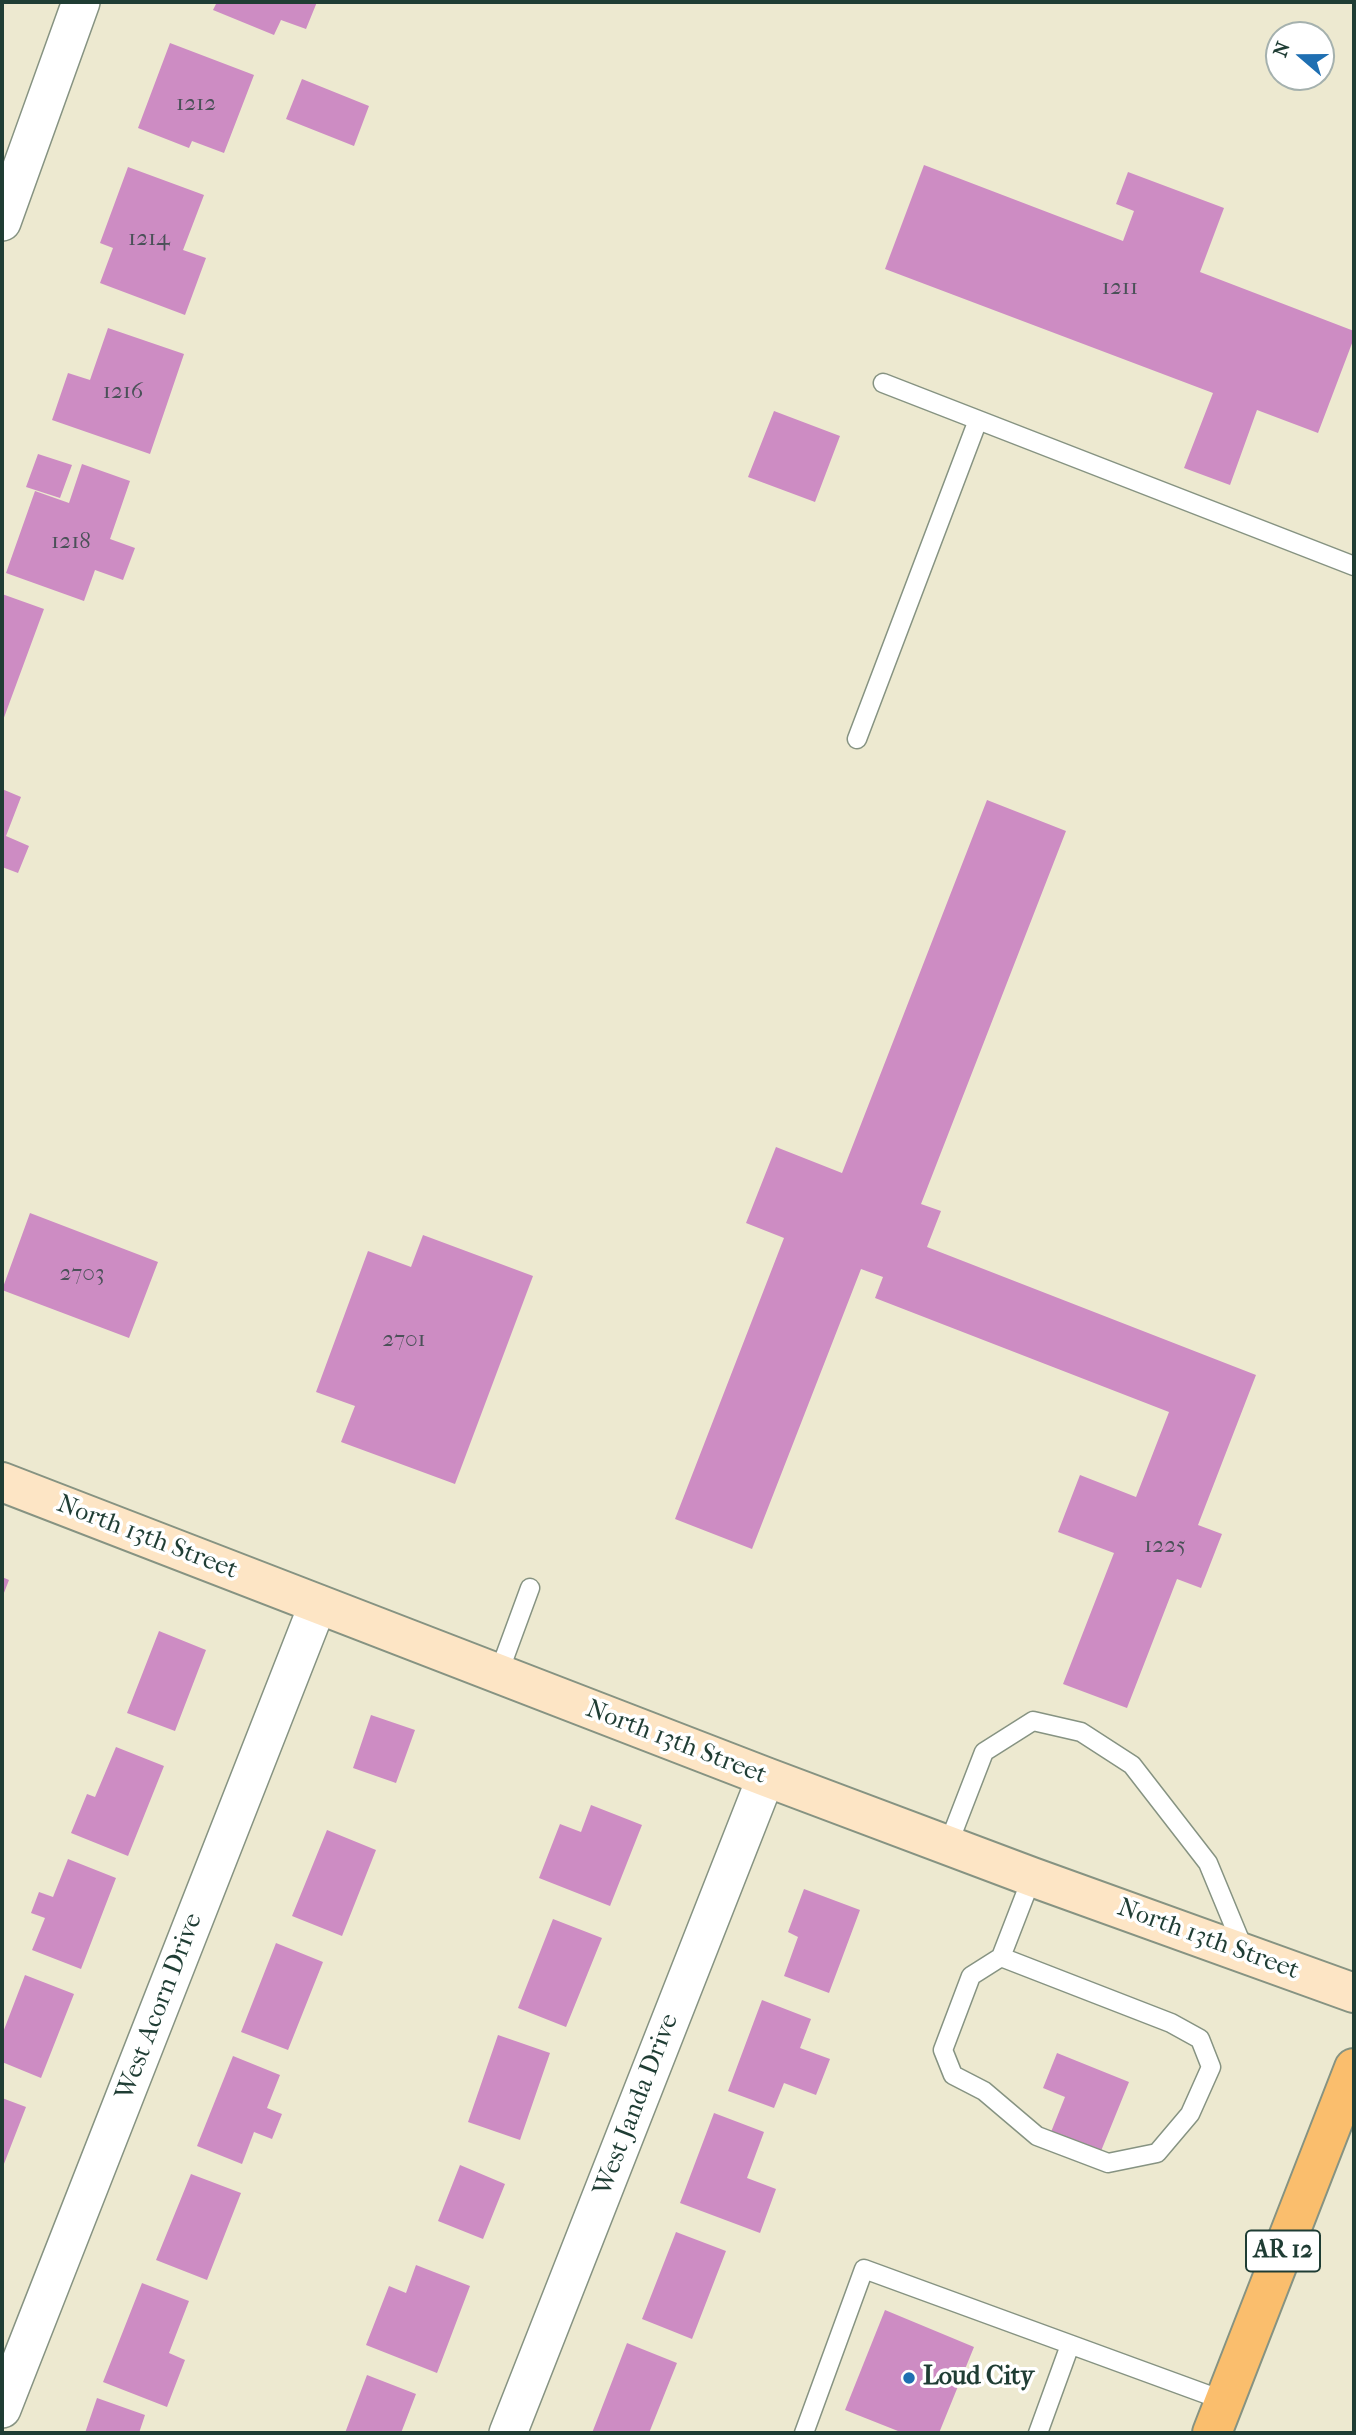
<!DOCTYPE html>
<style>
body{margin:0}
#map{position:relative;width:1356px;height:2435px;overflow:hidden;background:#ede9d0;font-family:"IM FELL French Canon",serif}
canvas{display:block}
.frame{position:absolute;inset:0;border:4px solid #1f3d34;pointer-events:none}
.north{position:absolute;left:1265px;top:21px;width:70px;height:70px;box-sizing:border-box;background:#fff;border:2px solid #a5b1ae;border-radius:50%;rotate:290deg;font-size:19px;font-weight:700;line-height:28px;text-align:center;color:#1f3d34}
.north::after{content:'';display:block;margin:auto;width:24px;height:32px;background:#1f6fb2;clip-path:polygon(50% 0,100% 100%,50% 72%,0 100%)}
</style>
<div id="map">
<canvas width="1356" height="2435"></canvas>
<div class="frame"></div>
<div class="north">N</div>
</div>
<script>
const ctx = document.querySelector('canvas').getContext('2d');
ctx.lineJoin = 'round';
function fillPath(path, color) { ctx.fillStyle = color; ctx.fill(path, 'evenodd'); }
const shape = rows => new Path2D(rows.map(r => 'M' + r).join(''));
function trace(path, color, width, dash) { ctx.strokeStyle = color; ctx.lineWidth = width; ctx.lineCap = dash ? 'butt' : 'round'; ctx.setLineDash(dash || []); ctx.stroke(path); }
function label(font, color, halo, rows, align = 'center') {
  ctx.font = font + ' "IM FELL French Canon",serif'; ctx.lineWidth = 7; ctx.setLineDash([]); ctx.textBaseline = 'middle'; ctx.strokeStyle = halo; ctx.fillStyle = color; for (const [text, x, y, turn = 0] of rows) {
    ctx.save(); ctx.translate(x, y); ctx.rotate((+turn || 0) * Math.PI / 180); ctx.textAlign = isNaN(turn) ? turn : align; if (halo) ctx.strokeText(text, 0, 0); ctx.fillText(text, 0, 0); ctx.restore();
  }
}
const building = shape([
 [217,2,317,2,306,29,281,20,274,35,213,10],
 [170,43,254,75,224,153,192,141,189,148,138,128],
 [302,79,369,106,354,146,286,119],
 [924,165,1123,241,1134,211,1116,204,1128,172,1224,208,1200,272,1354,331,1354,338,1318,433,1257,410,1230,485,1184,468,1213,393,885,269],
 [128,167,204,195,183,250,206,258,185,315,100,283,113,248,100,243],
 [108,328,184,354,150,454,52,420,68,373,90,380],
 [774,411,840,436,815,502,748,477],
 [38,454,72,465,60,498,26,487],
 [82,464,130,481,110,539,135,548,123,580,95,570,84,601,6,573,35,491,69,503],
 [2,594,44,609,2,723],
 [2,789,21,797,6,836,29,846,18,873,2,867],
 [987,800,1066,831,921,1204,941,1211,927,1247,1256,1375,1198,1525,1222,1534,1201,1588,1177,1579,1127,1708,1063,1684,1114,1553,1058,1532,1080,1475,1136,1497,1169,1412,875,1298,883,1277,861,1269,752,1549,675,1519,784,1238,746,1223,776,1147,842,1173],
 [30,1213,158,1262,129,1338,2,1290],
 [423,1235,533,1276,455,1484,341,1442,355,1406,316,1392,368,1251,411,1267],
 [2,1577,9,1580,2,1598],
 [159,1631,206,1650,175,1731,127,1713],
 [371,1715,415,1730,396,1783,353,1768],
 [116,1747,164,1766,128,1856,71,1833,87,1794,95,1797],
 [591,1805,642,1825,610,1906,539,1878,560,1824,581,1832],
 [327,1830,376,1850,342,1936,292,1916],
 [68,1859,116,1878,81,1969,32,1950,45,1918,31,1913,39,1892,53,1897],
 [804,1889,860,1910,829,1993,784,1976,798,1937,788,1932],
 [553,1919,602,1938,566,2027,518,2008],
 [276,1943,323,1962,288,2050,241,2032],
 [25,1975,74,1994,41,2078,2,2062,2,2035],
 [762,2000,811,2019,800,2048,830,2059,816,2095,784,2083,774,2108,728,2091],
 [498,2035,550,2053,520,2140,468,2122],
 [1057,2053,1129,2082,1099,2156,1049,2137,1065,2097,1043,2088],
 [233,2056,280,2075,267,2108,282,2114,272,2139,254,2132,242,2164,197,2146],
 [2,2098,26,2107,2,2169],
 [714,2113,764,2132,747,2178,776,2189,760,2233,680,2203],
 [460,2165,505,2184,483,2239,438,2221],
 [191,2174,241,2193,207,2280,156,2260],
 [676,2232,726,2251,692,2339,642,2319],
 [416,2265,470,2286,437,2373,366,2345,389,2286,406,2293],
 [142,2283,189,2301,169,2353,185,2360,167,2407,103,2382],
 [885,2310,974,2347,939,2433,903,2433,845,2410],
 [627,2343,677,2363,649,2433,592,2433],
 [367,2375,416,2394,401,2433,345,2433],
 [97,2398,145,2415,139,2433,85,2433]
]);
const lane = shape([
 [883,383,1354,566],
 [857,739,978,420],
 [498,1675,530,1588],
 [948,1845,984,1752,1033,1721,1081,1732,1132,1765,1208,1863,1244,1950],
 [1001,1957,971,1976,943,2050,953,2075,984,2091,1037,2136,1108,2163,1157,2153,1190,2114,1211,2067,1200,2039,1171,2023,1001,1957,1032,1877],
 [804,2433,864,2269,1225,2401],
 [1038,2433,1070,2345]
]);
const street = shape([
 [2,222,81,2],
 [2,2409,318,1604],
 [508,2433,766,1777]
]);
const secondary = shape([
 [2,1482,766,1777,1032,1877,1354,1993]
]);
const highway = shape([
 [1212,2433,1354,2068]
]);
const markers = [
 [909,2378,7,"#1f6fb2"]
];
const numberNames = [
 ["1212",196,104],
 ["1214",149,239],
 ["1211",1120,288],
 ["1216",123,392],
 ["1218",71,542],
 ["2703",82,1274],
 ["2701",404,1340],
 ["1225",1165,1546]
];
const shields = [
 [1283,2251,74]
];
const shieldNames = [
 ["AR 12",1283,2251]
];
const streetNames = [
 ["North 13th Street",147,1538,21],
 ["North 13th Street",676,1743,21],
 ["North 13th Street",1208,1940,20],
 ["West Acorn Drive",160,2007,-69],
 ["West Janda Drive",637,2105,-69]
];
const poiNames = [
 ["Loud City",923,2378]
];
fillPath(building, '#cd8cc3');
trace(lane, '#869382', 21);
trace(street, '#869382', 40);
trace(secondary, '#869382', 42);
trace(highway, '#869382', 42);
trace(lane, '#fff', 18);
trace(street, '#fff', 37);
trace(secondary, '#fde5c5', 38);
trace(highway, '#fabe6d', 38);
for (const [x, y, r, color] of markers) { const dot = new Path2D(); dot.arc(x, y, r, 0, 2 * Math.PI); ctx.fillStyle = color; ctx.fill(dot); trace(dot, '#fff', 2.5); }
label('23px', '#4a5158', null, numberNames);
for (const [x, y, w] of shields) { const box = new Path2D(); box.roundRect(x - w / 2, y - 20.5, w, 41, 5); ctx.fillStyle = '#fff'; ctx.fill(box); trace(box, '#1f3d34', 2); }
label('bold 24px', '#1f3d34', null, shieldNames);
label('26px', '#1f3d34', '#fff', streetNames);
label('bold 26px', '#1f3d34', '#fff', poiNames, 'left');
</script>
